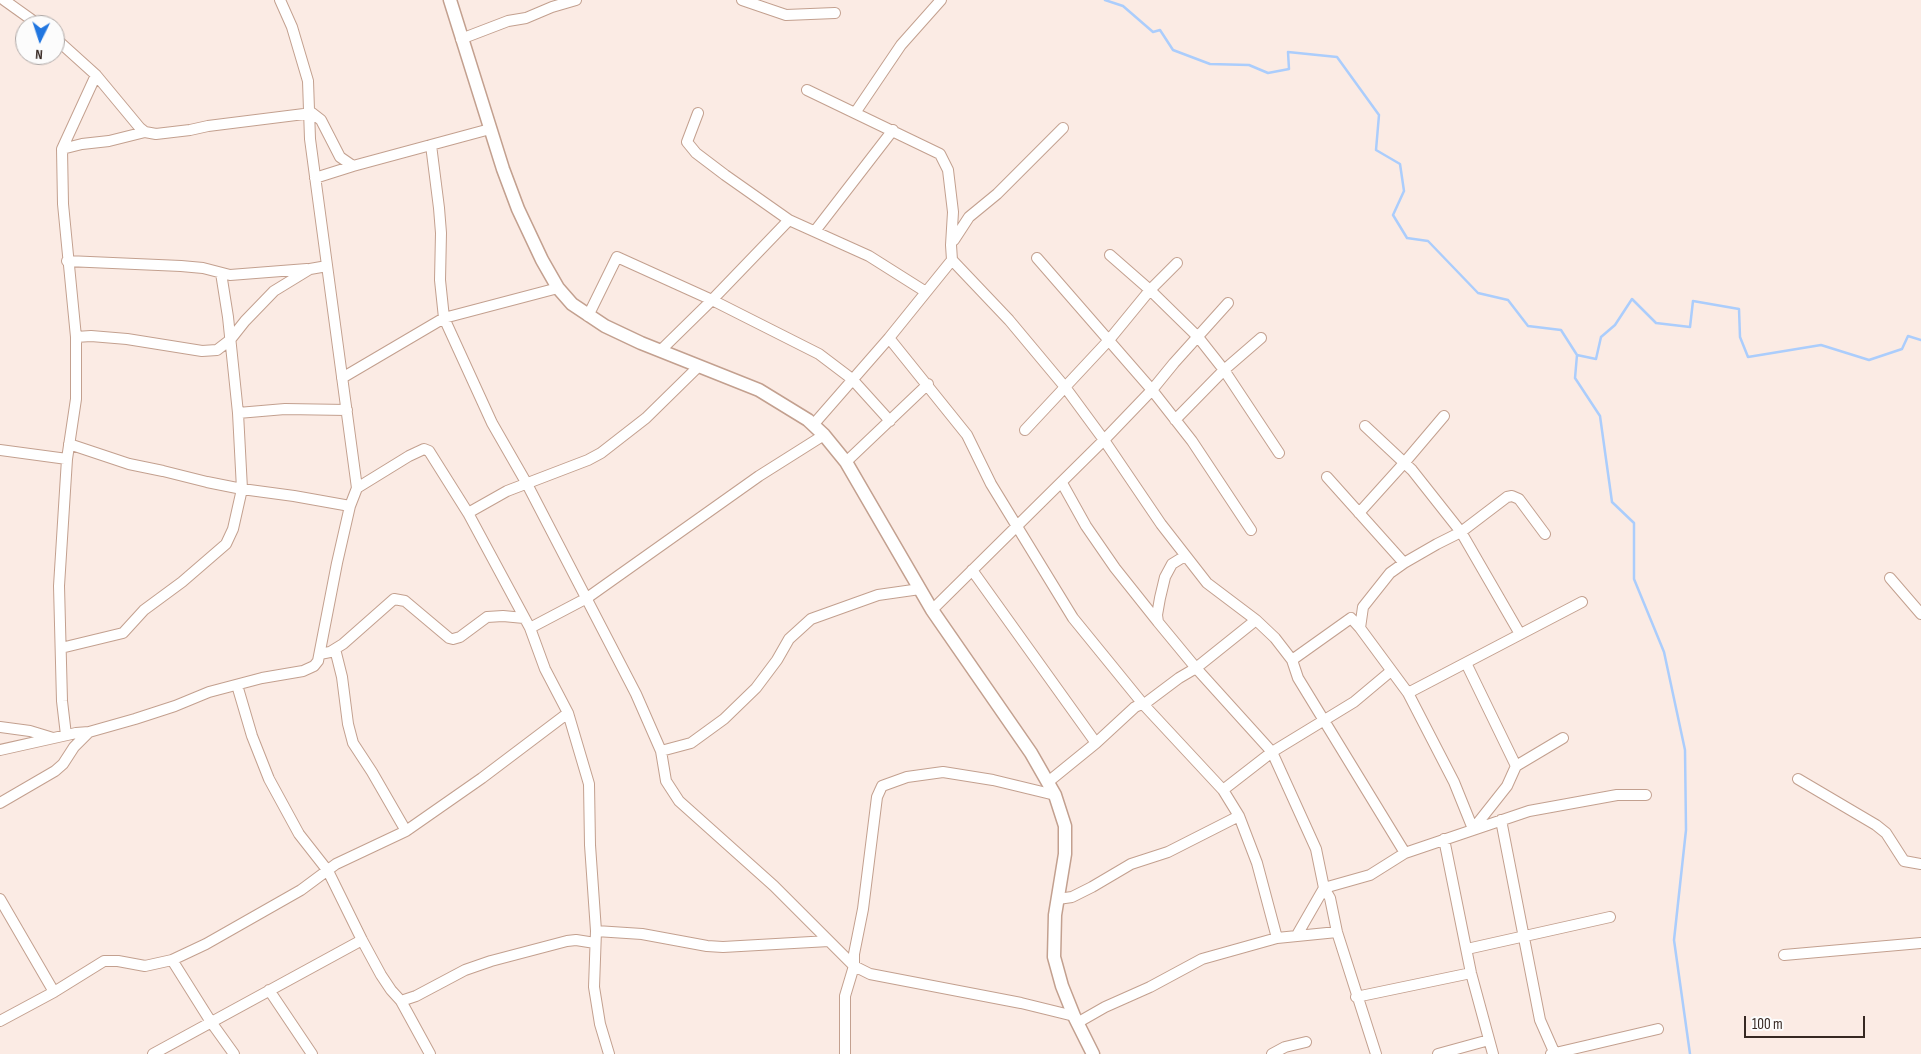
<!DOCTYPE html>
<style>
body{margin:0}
#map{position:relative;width:1921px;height:1054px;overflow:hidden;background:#fbebe4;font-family:"Sofia Sans Condensed",sans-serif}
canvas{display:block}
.north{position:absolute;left:15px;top:15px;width:50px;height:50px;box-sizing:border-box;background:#fcfcfc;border:1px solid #ada7a5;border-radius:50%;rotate:184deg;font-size:14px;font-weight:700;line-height:20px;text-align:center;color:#362822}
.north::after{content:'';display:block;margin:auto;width:18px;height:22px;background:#2176e0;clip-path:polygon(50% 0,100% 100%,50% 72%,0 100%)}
.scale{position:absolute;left:1744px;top:1016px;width:121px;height:22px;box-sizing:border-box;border:2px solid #362822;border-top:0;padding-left:6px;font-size:15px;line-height:18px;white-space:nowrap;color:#362822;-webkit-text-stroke:4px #fcfcfc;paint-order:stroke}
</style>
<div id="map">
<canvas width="1921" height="1054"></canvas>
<div class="north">N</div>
<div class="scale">100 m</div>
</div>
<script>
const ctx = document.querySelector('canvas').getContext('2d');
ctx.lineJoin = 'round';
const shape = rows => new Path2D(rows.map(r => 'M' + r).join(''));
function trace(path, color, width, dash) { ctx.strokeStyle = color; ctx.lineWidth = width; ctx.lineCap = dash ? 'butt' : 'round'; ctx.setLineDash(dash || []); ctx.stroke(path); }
const stream = shape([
 [1105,0,1123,6,1153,32,1160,30,1173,50,1210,64,1249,65,1268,73,1289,69,1288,52,1337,57,1379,115,1376,150,1400,164,1404,191,1393,215,1407,238,1428,241,1478,293,1508,300,1528,326,1561,330,1577,355,1596,359,1601,337,1615,325,1632,299,1656,323,1690,327,1693,301,1739,309,1740,337,1748,357,1821,345,1869,360,1902,349,1908,336,1921,340],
 [1577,355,1575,378,1600,416,1612,502,1634,523,1634,579,1664,652,1685,750,1686,830,1674,940,1690,1054]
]);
const minor = shape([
 [4,0,39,25],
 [742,0,786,15,835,13],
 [55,38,96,75,140,128,145,132,156,134,190,130,208,126,312,113,321,120,340,157,353,166],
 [461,39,508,21,526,18,552,7,576,0],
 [807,90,940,154,948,170,953,212,951,245,952,260,889,338,813,425],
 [698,113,687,142,696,153,725,175,789,220,869,256,926,292],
 [855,113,901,45,941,0],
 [431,145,439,208,441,233,440,280,444,318,492,423,527,484,636,694,661,751,666,781,679,801,774,886,829,941],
 [62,149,82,144,109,141,145,132],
 [315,178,353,166,490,129],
 [815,231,893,130],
 [954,240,969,217,997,194,1063,128],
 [1110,255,1150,290,1198,337,1224,370,1279,453],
 [1037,258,1152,390,1192,441,1251,530],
 [952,260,1009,320,1065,387,1104,440,1161,524,1207,583,1256,620,1275,638,1292,660,1298,678,1405,853],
 [67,261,181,266,203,268,230,275,307,269],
 [588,316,617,257,712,300,819,354,852,379,890,421],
 [76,337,91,336,127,339,202,351,217,350,230,340,245,321,274,291,310,269,327,266],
 [889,338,967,435,991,484,1073,618,1143,704,1223,790,1239,816,1257,863,1277,938],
 [661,350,712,300,789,220],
 [342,378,444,318,558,288],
 [238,413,285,409,347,410],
 [1175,420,1224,370,1261,338],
 [1365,426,1412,470,1461,532,1520,634],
 [1025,430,1109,340,1150,290,1177,263],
 [69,444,129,464,163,471,207,482,242,489,294,496,350,506],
 [0,450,67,459],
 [846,462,928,384],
 [1327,477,1404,563],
 [1062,483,1086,526,1115,568,1158,622],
 [357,488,409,456,424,449,429,451,468,513,530,628,545,669,568,713,589,784,590,845,596,931,594,987,600,1024,609,1054],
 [468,513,507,491,588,460,601,453,646,418,699,366],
 [1359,513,1405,462,1444,416],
 [1185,556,1172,564,1165,577,1160,598,1157,615,1158,622,1196,668,1272,752,1316,849,1324,888,1330,898,1337,932,1376,1054],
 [972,570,1096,743],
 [1890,578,1921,614],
 [932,610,1104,440,1152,390,1174,363,1228,303],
 [530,628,587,598,759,476,824,435],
 [1360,628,1408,693,1454,782,1473,829,1507,786,1516,766,1563,738],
 [61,648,123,633,144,610,182,582,226,544,233,529,242,489,238,413,228,317,221,273],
 [335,649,342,677,348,724,353,743,372,772,406,831],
 [320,654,330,652,343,644,394,599,405,601,449,638,453,639,460,637,487,617,503,616,524,618],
 [1292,660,1351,618,1360,628,1363,607,1390,573,1404,563,1437,544,1461,532,1507,497,1512,496,1519,499,1545,534],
 [1466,663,1516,766],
 [237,685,252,736,269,779,299,834,328,871,362,940,381,975,391,990,401,1001,416,996,465,970,491,961,567,941,576,940,595,943],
 [1408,693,1582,602],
 [0,727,30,731,53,738],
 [66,735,62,701,59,586,67,459,76,399,76,337,63,204,62,149,96,75],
 [0,750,76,733,89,732,135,719,175,706,209,692,262,678,303,671,314,666,318,661,337,563,350,506,357,488,310,139,308,81,292,27,280,0],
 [661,751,691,743,724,719,756,688,777,660,789,639,811,619,878,595,920,589],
 [1798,779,1876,825,1886,833,1904,861,1921,864],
 [1048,782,1096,743,1135,707,1147,702,1179,678,1196,668,1256,620],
 [1223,790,1272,752,1354,702,1391,671],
 [0,803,55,771,63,764,74,747,89,732],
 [1501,820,1540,1020,1555,1054],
 [1444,839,1471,973,1493,1054],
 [0,899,54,992],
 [1058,899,1072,897,1092,887,1131,864,1168,852,1239,816],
 [596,931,642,934,707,946,723,947,829,941,854,966,870,974,1021,1003,1074,1016],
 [1297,935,1324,888,1370,875,1405,853,1529,811,1617,795,1646,795],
 [1467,949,1610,917],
 [1784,955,1921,943],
 [269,990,312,1054],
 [1356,997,1471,973],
 [401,1001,430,1054],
 [0,1021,54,992,104,961,118,961,145,966,172,960],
 [1077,1023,1105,1007,1150,987,1202,959,1277,938,1337,932],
 [153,1054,362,940],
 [234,1054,211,1022,172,960,206,944,301,890,336,864,406,831,482,778,568,713],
 [845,1054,845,996,854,966,854,954,863,909,877,797,882,786,907,777,943,772,993,780,1055,795],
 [1272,1054,1285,1047,1306,1042],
 [1438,1054,1489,1040],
 [1551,1054,1658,1029]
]);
const tertiary = shape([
 [450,0,503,169,518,209,542,260,558,288,572,304,605,326,641,343,759,390,808,420,824,435,846,462,932,610,1031,753,1055,795,1065,826,1065,854,1055,915,1054,957,1062,986,1074,1016,1093,1054]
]);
trace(stream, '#abcdfc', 2.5);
trace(minor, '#c3a08f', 12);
trace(tertiary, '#c3a08f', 15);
trace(minor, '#fff', 10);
trace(tertiary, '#fff', 12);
</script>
